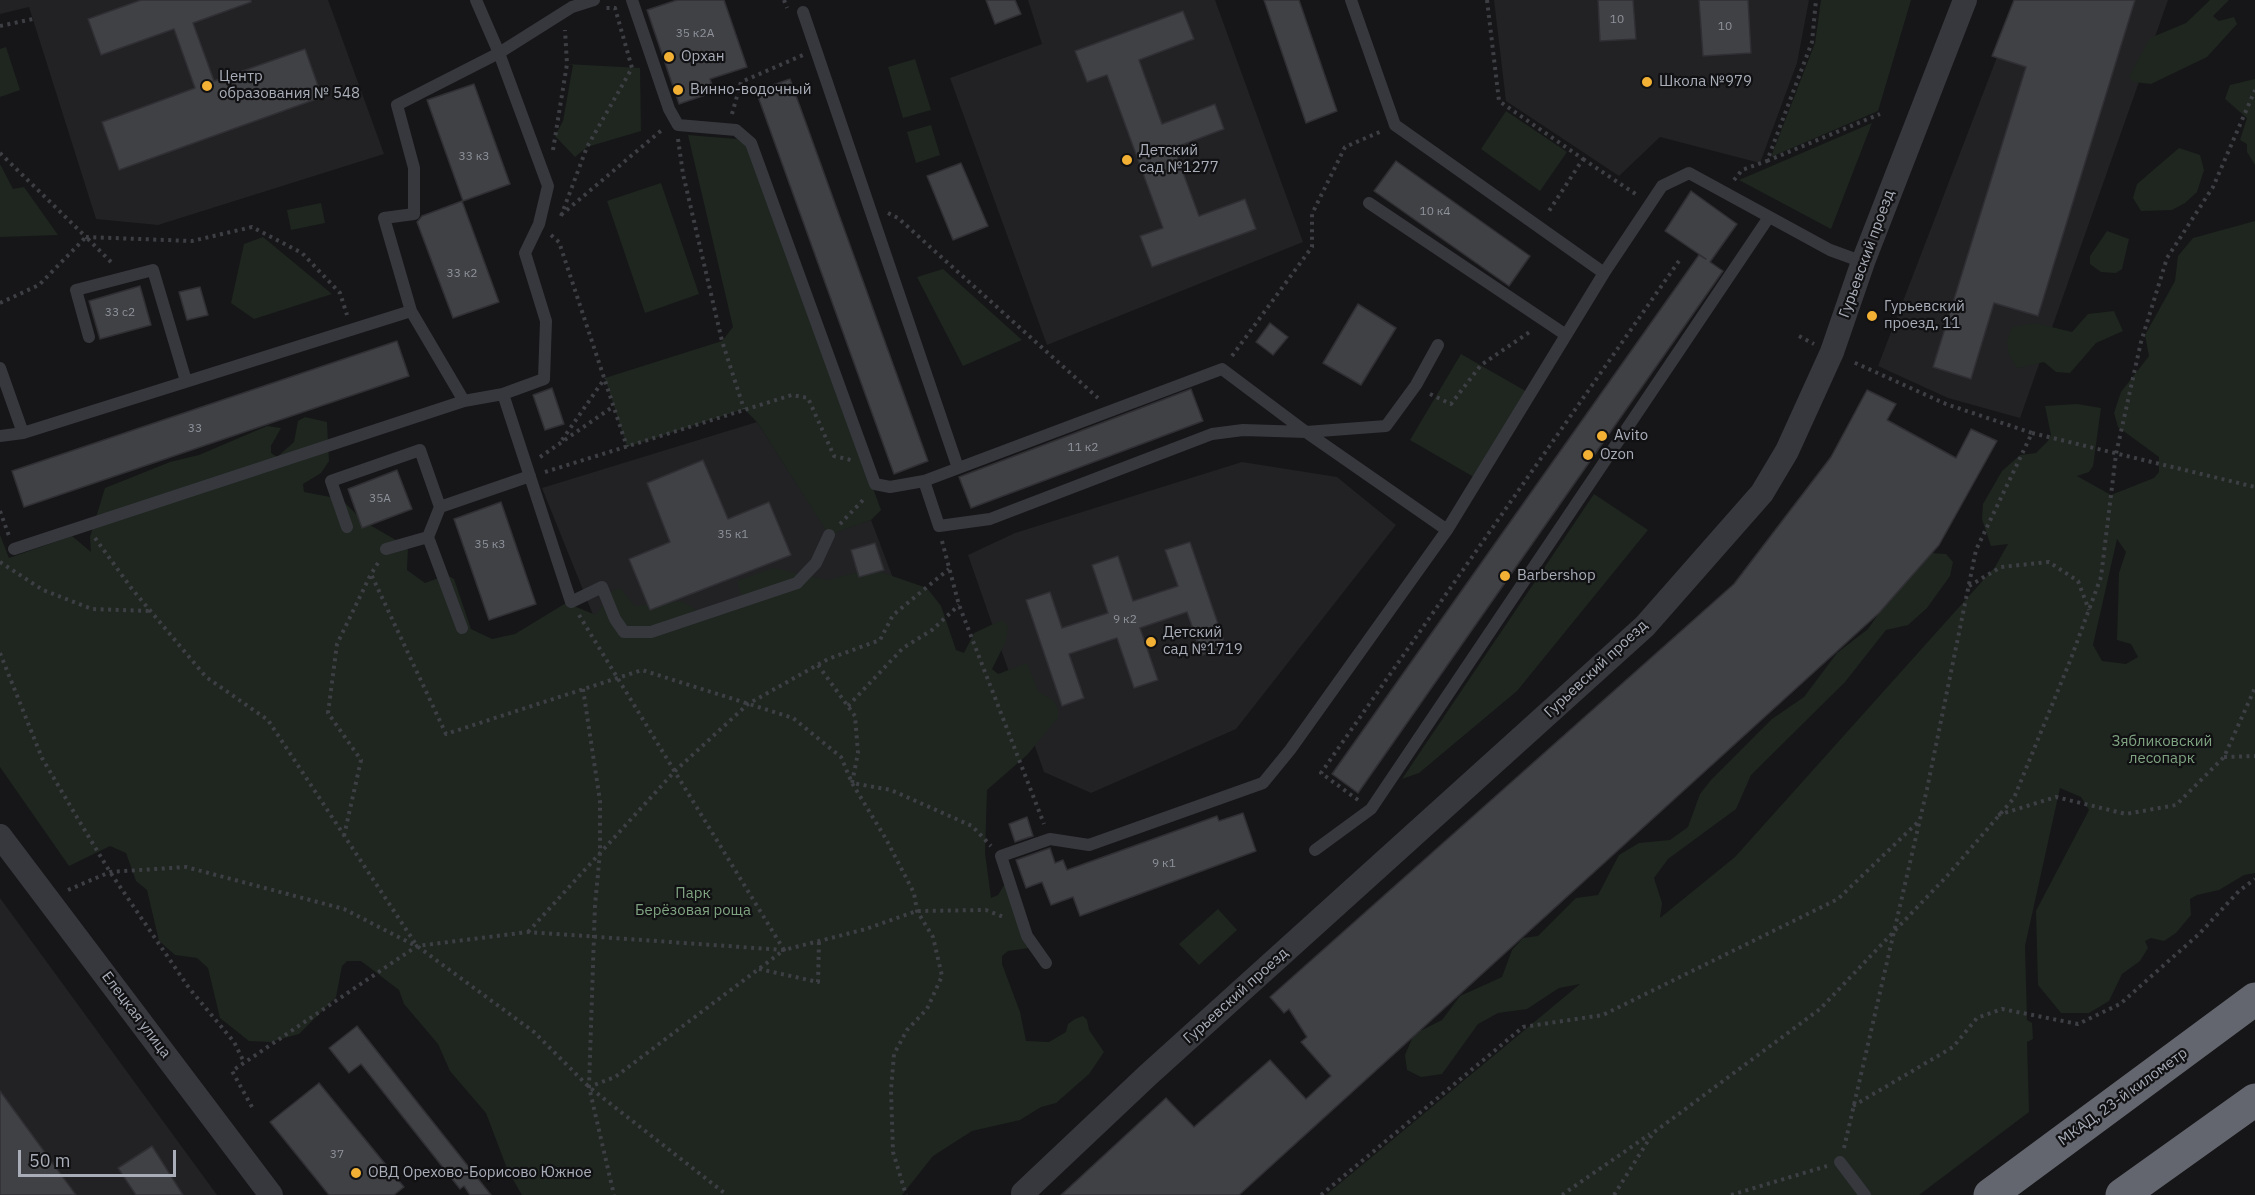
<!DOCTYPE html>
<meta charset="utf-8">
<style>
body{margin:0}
#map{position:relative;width:2255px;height:1195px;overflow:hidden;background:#161618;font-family:"IBM Plex Sans",sans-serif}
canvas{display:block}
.scale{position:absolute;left:18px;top:1150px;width:158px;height:27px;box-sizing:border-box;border:3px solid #a8adb8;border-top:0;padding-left:8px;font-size:18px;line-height:21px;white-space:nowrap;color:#a8adb8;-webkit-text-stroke:4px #111113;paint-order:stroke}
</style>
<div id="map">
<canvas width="2255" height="1195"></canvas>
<div class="scale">50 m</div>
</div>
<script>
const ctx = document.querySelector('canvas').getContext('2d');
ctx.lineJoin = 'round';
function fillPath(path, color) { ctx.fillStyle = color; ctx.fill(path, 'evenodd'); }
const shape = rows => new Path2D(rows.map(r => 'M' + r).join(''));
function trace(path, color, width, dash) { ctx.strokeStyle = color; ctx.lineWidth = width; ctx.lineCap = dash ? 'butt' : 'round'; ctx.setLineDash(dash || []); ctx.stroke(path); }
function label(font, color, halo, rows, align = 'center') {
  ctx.font = font + ' "IBM Plex Sans",sans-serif'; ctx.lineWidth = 4.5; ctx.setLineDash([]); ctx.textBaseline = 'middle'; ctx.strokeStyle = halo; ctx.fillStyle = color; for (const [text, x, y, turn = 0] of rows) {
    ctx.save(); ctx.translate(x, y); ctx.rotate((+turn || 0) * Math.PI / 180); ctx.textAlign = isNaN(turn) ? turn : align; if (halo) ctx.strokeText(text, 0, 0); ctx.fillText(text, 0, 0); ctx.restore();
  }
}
const built = shape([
 [0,0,328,0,384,154,158,225,96,219,29,7,0,14],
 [1028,0,1215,0,1303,242,1047,345,950,78,1042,44],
 [1494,0,1809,0,1797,63,1760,163,1660,137,1619,176,1506,101],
 [2019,0,2168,0,2020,418,1948,398,1878,366],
 [757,422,829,534,871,520,893,578,604,642,542,488],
 [1242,462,1337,477,1396,525,1236,729,1091,793,1044,772,968,555,1015,533],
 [0,898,217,1195,0,1195]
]);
const green = shape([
 [1821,0,1911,0,1878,111,1771,157,1815,43],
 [2210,0,2229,0,2213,16,2219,21,2234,17,2237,24,2207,57,2151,84,2134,82,2129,77,2150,38,2186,23],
 [6,47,20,90,0,97,0,49],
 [915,59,931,110,903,118,888,67],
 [567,64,640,68,641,131,587,147,575,157,555,136,563,121,573,65],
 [2255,79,2255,165,2247,152,2247,144,2240,140,2247,118,2225,99,2230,85],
 [1506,111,1567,152,1540,191,1481,149],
 [1872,123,1831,229,1739,180],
 [931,125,940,155,916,163,907,132],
 [688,135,737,139,748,146,881,510,871,520,829,535,757,422,744,409,627,447,605,378,722,341,733,327],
 [2179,148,2200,155,2204,170,2197,192,2185,203,2172,210,2141,211,2133,198,2137,184],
 [0,164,13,189,24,187,58,235,0,237],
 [661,183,699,294,645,313,607,201],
 [321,203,325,223,291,230,287,210],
 [2255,221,2255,873,2244,875,2219,890,2197,895,2190,899,2191,915,2176,933,2164,941,2151,938,2145,941,2148,948,2140,961,2122,974,2109,1001,2089,1013,2061,1013,2038,985,2036,911,2089,810,2081,797,2060,788,2025,946,2027,1020,2032,1023,2033,1039,2027,1042,2029,1112,1919,1195,1326,1195,1580,984,1559,988,1527,1009,1498,1013,1478,1024,1442,1074,1421,1077,1407,1070,1405,1055,1414,1034,1442,1020,1460,996,1502,977,1512,950,1523,938,1538,936,1576,898,1598,895,1619,855,1639,843,1670,840,1688,827,1700,794,1711,780,1772,719,1804,697,1837,653,1868,629,1911,567,1931,553,1946,554,1953,562,1950,576,1927,608,1908,625,1886,630,1845,682,1751,775,1736,809,1668,859,1654,878,1662,903,1660,918,1735,857,1995,567,2008,544,1991,546,1982,519,1983,504,2002,471,2020,455,2036,453,2048,441,2051,435,2045,406,2077,404,2101,408,2093,466,2089,472,2077,476,2111,495,2154,478,2159,472,2159,457,2118,427,2114,413,2121,392,2149,356,2145,335,2175,281,2178,256,2193,238],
 [2117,539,2126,552,2119,573,2117,640,2131,644,2138,657,2126,664,2102,661,2093,645],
 [2107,231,2129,239,2122,269,2116,273,2101,272,2090,264,2090,256],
 [263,237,332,294,254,319,231,303,244,244],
 [943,269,1022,340,963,366,917,277],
 [2114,311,2123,331,2096,343,2070,373,2056,372,2044,362,2017,368,2009,355,2007,341,2012,327,2035,323,2072,332,2088,314],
 [1461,354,1529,393,1479,480,1410,440],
 [305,417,327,422,329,461,321,473,303,484,304,492,341,499,363,521,408,547,407,570,425,583,447,575,454,579,471,629,492,639,515,634,566,603,596,615,612,591,620,588,635,606,681,601,701,612,742,598,737,581,773,568,827,580,872,569,927,588,941,606,956,650,964,653,974,633,1002,620,1008,626,1006,641,992,669,998,674,1027,663,1038,691,1055,702,1058,710,1058,718,1027,755,987,790,985,853,991,898,998,895,1006,882,1029,948,1008,951,1002,956,1002,964,1020,1012,1026,1041,1049,1042,1066,1032,1068,1024,1075,1019,1083,1016,1087,1020,1089,1030,1104,1052,1089,1074,1056,1103,1041,1107,1020,1120,972,1131,933,1156,902,1195,522,1195,508,1171,486,1113,450,1071,438,1044,404,1004,399,990,361,961,347,961,342,966,336,997,299,1034,270,1042,249,1041,220,1018,208,968,197,958,175,955,159,941,147,890,136,881,126,853,110,846,69,866,0,767,0,535,9,558,72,536,91,552,90,537,105,488,170,462,199,455,267,426,281,428,271,446,271,453,277,457,294,442,298,421],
 [1594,494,1648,530,1517,691,1419,773,1402,779],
 [1218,909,1237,930,1199,965,1179,944]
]);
const building = shape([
 [141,0,251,0,251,2,193,23,214,81,305,49,322,97,119,170,102,122,195,88,174,29,101,55,88,19,141,0],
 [677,0,724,0,747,67,710,79,714,92,679,104,647,10,677,0],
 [986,0,1015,0,1021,14,995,24,986,0],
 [1264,0,1299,0,1337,111,1306,123,1264,0],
 [1598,0,1633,0,1636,39,1600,41,1598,0],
 [1699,0,1748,0,1751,53,1703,56,1699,0],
 [2014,0,2135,0,2038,316,1994,303,1971,379,1933,367,2026,67,1992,56,2014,0],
 [1183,11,1194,39,1139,60,1162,124,1215,104,1224,129,1174,148,1199,216,1245,199,1256,229,1152,267,1140,236,1163,228,1107,75,1087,82,1075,51,1183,11],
 [790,79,928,461,894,474,756,91,790,79],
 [474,84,510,184,463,201,427,100,474,84],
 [1396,161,1530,256,1509,286,1374,191,1396,161],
 [961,163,988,226,953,240,927,176,961,163],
 [1691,191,1737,224,1710,262,1723,271,1358,793,1332,774,1699,255,1706,259,1665,231,1691,191],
 [462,201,499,302,453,318,417,222,422,216,462,201],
 [140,286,151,325,100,339,89,301,140,286],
 [200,287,208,315,187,320,179,292,200,287],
 [1358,304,1396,328,1361,385,1323,363,1358,304],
 [1270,323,1288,337,1273,355,1256,342,1270,323],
 [397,341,409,376,24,507,12,471,397,341],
 [552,388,564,424,545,430,533,395,552,388],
 [1191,389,1203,421,971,508,959,477,1191,389],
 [1867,390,1896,404,1887,420,1956,458,1971,429,1997,441,1939,545,1879,613,1239,1195,1061,1195,1166,1098,1194,1127,1270,1060,1306,1099,1331,1076,1301,1042,1307,1037,1289,1009,1284,1013,1270,997,1734,584,1831,457,1867,390],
 [703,460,728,519,769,502,791,555,650,610,629,559,670,542,647,483,703,460],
 [397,470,412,509,362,528,348,489,397,470],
 [501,502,536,604,489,620,454,519,501,502],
 [1190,542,1226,647,1202,655,1187,612,1140,628,1158,680,1134,688,1117,638,1069,654,1084,698,1062,706,1026,600,1050,592,1062,628,1108,613,1092,565,1118,556,1133,601,1178,586,1165,550,1190,542],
 [875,543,884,570,859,577,851,550,875,543],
 [1243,813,1256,851,1080,916,1073,897,1051,905,1042,882,1026,888,1016,860,1050,848,1055,863,1063,860,1067,870,1217,816,1219,821,1243,813],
 [1027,817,1033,836,1015,842,1009,824,1027,817],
 [357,1026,421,1107,491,1195,470,1195,464,1186,460,1189,361,1064,349,1073,329,1048,357,1026],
 [319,1083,404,1187,394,1195,329,1195,270,1122,319,1083],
 [0,1091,76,1195,0,1195,0,1091],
 [152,1146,183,1195,136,1195,118,1168,152,1146]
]);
const path = shape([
 [784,0,787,8],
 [1487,0,1499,101,1583,159,1547,214],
 [0,26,33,19],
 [732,114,741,82,803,55],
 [678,139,683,174,722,341,744,409],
 [553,150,567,64,565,30],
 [0,153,86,237,192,241,252,227,302,253,340,293,347,315],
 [1583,159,1637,195],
 [1767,161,1880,114],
 [1734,180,1742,170,1767,161,1812,42,1816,0],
 [888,213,898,218,1098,398],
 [561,215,663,129],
 [561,216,587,147,632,68,615,8,606,8],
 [551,235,559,242,627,447],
 [0,303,39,285,86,237,113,264],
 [1799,336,1814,344],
 [1232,356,1312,247,1312,214,1345,147,1382,131],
 [1430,394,1451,404,1481,365,1531,331],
 [2032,433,2255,487],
 [562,440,605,378],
 [540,457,614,406],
 [545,472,792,395,808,398,834,456,851,460],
 [0,511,9,536],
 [840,524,866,497],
 [95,538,132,589,206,677,268,720,417,946,534,1032,589,1087,727,1195],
 [942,541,959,605,1044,824],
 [0,562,43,590,92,609,150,611],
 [378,563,371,574,446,734,642,670,793,718,841,757,852,783,886,839,914,893,917,911,933,937,942,976,927,1009,907,1030,894,1054,891,1090,893,1152,906,1195],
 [1969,586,2001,567,2049,562,2078,581,2089,610],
 [579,615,784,950,615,1077,589,1087],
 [0,653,42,758,78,819,110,872,189,988,234,1042,244,1062],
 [818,665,855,716,858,753,852,783,891,790,972,826,991,846],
 [583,689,600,801,600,853,595,905,589,1087,614,1195],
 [848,706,903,648,932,630,959,605],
 [2224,757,2255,756],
 [1358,800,1321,773,1681,258],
 [1998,815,2056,797,2126,814,2176,805,2224,757,2255,688],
 [344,836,361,760,328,713,337,644,371,574],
 [68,890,110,872,186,867,344,909,414,945],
 [528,932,675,771,748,704,828,659,880,640,893,615,949,569],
 [759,969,818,982,819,941],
 [1853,1106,1953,1047,1977,1018,2002,1009,2078,1024,2120,1004,2199,934,2239,891,2255,879],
 [252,1107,232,1071,417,946,528,932,784,950,866,929,917,911,986,910,1006,918],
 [1844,1148,1927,789,1976,550,2032,433,1946,404,1851,361],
 [1321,1195,1523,1027,1603,1015,1838,899,1918,822],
 [1562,1195,1650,1134],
 [1614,1195,1653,1133,1820,1009,1947,876,2014,798,2070,661,2101,577,2116,454,2141,342,2167,258,2213,187,2255,90],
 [1731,1195,1827,1166]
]);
const lane = shape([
 [476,0,499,53,548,186,539,224,525,253,546,321,544,379,503,394,464,401,411,311,384,218,414,214,414,168,397,105,499,53,572,7,594,0],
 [632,0,669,109,678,125,736,130,751,143,875,484,890,487,924,481,939,526,990,519,1212,434,1243,430,1306,432,1386,426,1416,385,1438,345],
 [1351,0,1395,125,1604,273],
 [803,12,958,468],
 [1369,203,1566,335],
 [89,337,76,290,153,270,186,381],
 [0,368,23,433,0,436],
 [503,394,571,602,602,587,615,619,624,632,651,632,797,583,816,563,829,535],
 [23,433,411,311],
 [924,481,1222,369,1306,432,1447,530],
 [347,527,331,481,420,450,440,507],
 [14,549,464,401],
 [386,549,428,537],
 [462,628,428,537,440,507,530,476],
 [1315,850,1371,809,1769,217],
 [1046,963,1027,936,1001,856,1050,839,1089,845,1263,783,1290,750,1447,530,1604,273,1662,186,1689,173,1830,250,1863,262],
 [1840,1162,1865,1195]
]);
const street = shape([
 [0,836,271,1195],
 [1023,1193,1148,1075,1645,626,1762,493,1787,451,1832,352,1863,262,1965,0]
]);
const highway = shape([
 [1990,1195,2255,999],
 [2122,1195,2255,1100]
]);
const markers = [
 [669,57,6,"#f2b134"],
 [1647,82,6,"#f2b134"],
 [207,86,6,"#f2b134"],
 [678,90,6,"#f2b134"],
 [1127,160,6,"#f2b134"],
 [1872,316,6,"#f2b134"],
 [1602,436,6,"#f2b134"],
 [1588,455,6,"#f2b134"],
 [1505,576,6,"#f2b134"],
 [1151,642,6,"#f2b134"],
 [356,1173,6,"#f2b134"]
];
const numberNames = [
 ["10",1617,20],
 ["10",1725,27],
 ["35 к2А",695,34],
 ["33 к3",474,157],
 ["10 к4",1435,212],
 ["33 к2",462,274],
 ["33 с2",120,313],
 ["33",195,429],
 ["11 к2",1083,448],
 ["35А",380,499],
 ["35 к1",733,535],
 ["35 к3",490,545],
 ["9 к2",1125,620],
 ["9 к1",1164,864],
 ["37",337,1155]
];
const poiNames = [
 ["Орхан",681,57],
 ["Центр",219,77],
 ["образования № 548",219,94],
 ["Школа №979",1659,82],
 ["Винно-водочный",690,90],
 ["Детский",1139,151],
 ["сад №1277",1139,168],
 ["Гурьевский",1884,307],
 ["проезд, 11",1884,324],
 ["Avito",1614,436],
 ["Ozon",1600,455],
 ["Barbershop",1517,576],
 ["Детский",1163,633],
 ["сад №1719",1163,650],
 ["ОВД Орехово-Борисово Южное",368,1173]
];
const streetNames = [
 ["Гурьевский проезд",1867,254,-70],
 ["Гурьевский проезд",1596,669,-43],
 ["Гурьевский проезд",1236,996,-42],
 ["Елецкая улица",136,1015,53],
 ["МКАД, 23-й километр",2123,1097,-36]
];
const parkNames = [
 ["Зябликовский",2162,742],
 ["лесопарк",2162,759],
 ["Парк",693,894],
 ["Берёзовая роща",693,911]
];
fillPath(built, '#222225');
fillPath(green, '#1e261f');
fillPath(building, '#404145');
trace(building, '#303034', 1.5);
trace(path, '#3d3f44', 4, [3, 4.5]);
trace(lane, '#37383d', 12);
trace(street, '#37383d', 24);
trace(highway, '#63666e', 33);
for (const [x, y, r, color] of markers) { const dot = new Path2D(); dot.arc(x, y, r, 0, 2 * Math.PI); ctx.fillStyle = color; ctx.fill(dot); trace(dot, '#111113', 2); }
label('12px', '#8e929b', null, numberNames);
label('15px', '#a8adb8', '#111113', poiNames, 'left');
label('15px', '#a8adb8', '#111113', streetNames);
label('15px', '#7fa381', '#111113', parkNames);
</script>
